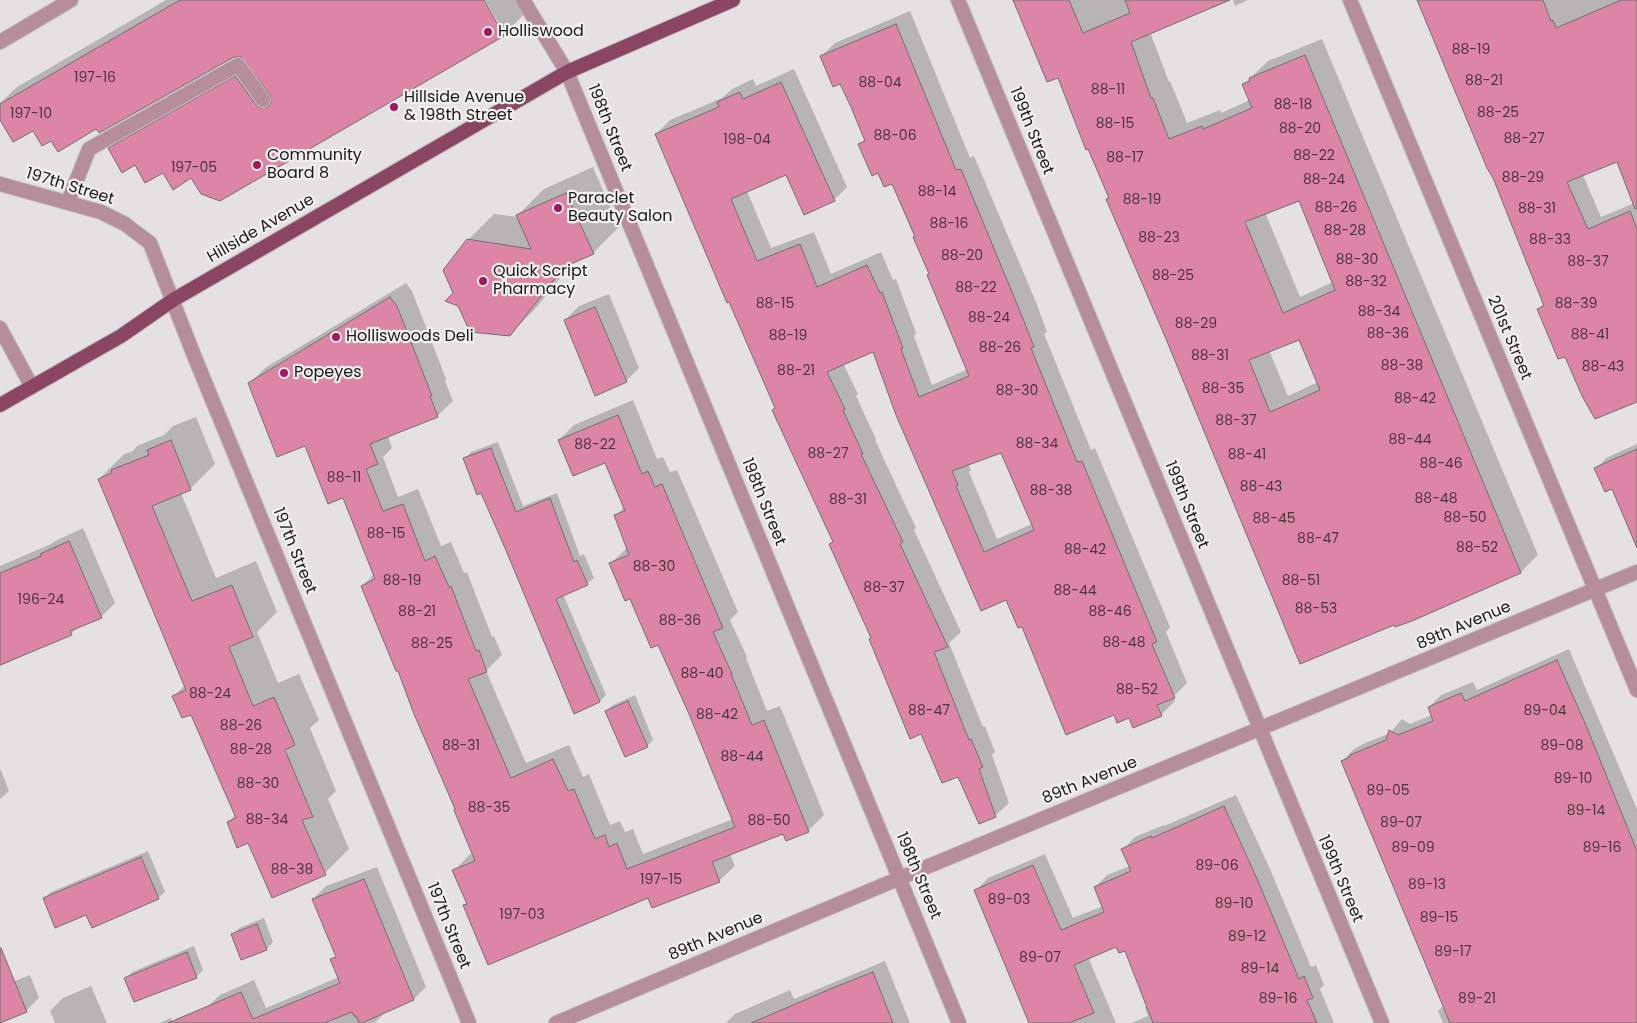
<!DOCTYPE html>
<style>
body{margin:0}
canvas{display:block;background:#e5e1e2}
</style>
<canvas width="1637" height="1023"></canvas>
<script>
const ctx = document.querySelector('canvas').getContext('2d');
ctx.lineJoin = 'round';
function fillPath(path, color) { ctx.fillStyle = color; ctx.fill(path, 'evenodd'); }
const shape = rows => new Path2D(rows.map(r => 'M' + r).join(''));
function trace(path, color, width, dash) { ctx.strokeStyle = color; ctx.lineWidth = width; ctx.lineCap = dash ? 'butt' : 'round'; ctx.setLineDash(dash || []); ctx.stroke(path); }
function label(font, color, halo, rows, align = 'center') {
  ctx.font = font + ' Poppins,sans-serif'; ctx.lineWidth = 4.5; ctx.setLineDash([]); ctx.textBaseline = 'middle'; ctx.strokeStyle = halo; ctx.fillStyle = color; for (const [text, x, y, turn = 0] of rows) {
    ctx.save(); ctx.translate(x, y); ctx.rotate((+turn || 0) * Math.PI / 180); ctx.textAlign = isNaN(turn) ? turn : align; if (halo) ctx.strokeText(text, 0, 0); ctx.fillText(text, 0, 0); ctx.restore();
  }
}
const shadow = shape([
 [166,0,482,0,499,30,502,30,485,0,518,0,525,13,504,35,220,199,192,176,136,163,109,149,131,127,247,62,243,56,233,56,97,127,52,139,33,129,0,118,0,103,17,87],
 [1015,0,1229,0,1150,32,1169,82,1170,81,1187,123,1220,110,1221,113,1250,100,1243,85,1268,61,1322,39,1538,555,1521,572,1412,619,1110,197,1059,76],
 [1299,199,1333,282,1300,297,1265,212],
 [1300,338,1318,382,1288,396,1269,350],
 [1233,0,1248,0,1235,6],
 [1417,0,1637,0,1637,168,1618,161,1583,175,1601,217,1637,202,1637,401,1566,355,1539,309,1544,303,1494,178],
 [910,11,970,158,974,156,1036,302,1047,332,1044,334,1091,450,1095,448,1170,627,1166,632,1187,683,1173,697,1175,701,1161,715,1129,717,1114,713,1022,625,874,350,843,363,858,394,856,396,876,439,875,440,916,528,914,530,961,632,949,643,983,727,985,726,995,752,992,755,1009,803,995,816,921,733,872,637,830,545,834,541,656,134,670,120,722,98,732,89,753,79,756,86,794,69,847,187,834,200,787,173,747,191,771,248,814,232,831,274,881,252,893,280,896,279,916,333,914,336,932,385,968,369,892,183,879,172,859,145,865,139,841,82,821,56,835,43],
 [1002,451,1032,524,997,539,969,472,971,470,968,464],
 [593,167,619,227,593,253,572,263,536,308,510,334,455,293,468,240,494,214,519,217,518,215,544,189],
 [406,283,412,291,446,379,445,381,453,401,437,416,388,436,392,448,383,457,398,497,418,489,441,546,451,542,464,573,467,572,492,637,494,636,502,655,486,671,526,763,569,745,583,777,589,774,610,825,620,821,625,832,633,829,643,854,733,819,690,714,659,643,610,564,628,547,615,516,625,506,606,461,559,440,574,425,633,400,657,459,663,457,670,472,677,470,738,612,730,620,747,657,746,658,767,711,780,706,824,815,808,831,784,832,730,854,735,866,719,881,649,896,464,906,468,902,454,871,469,855,473,853,456,809,362,586,374,574,344,497,305,445,250,383,265,368],
 [609,294,639,368,626,381,565,320,579,306],
 [196,417,215,464,191,488,181,493,216,578,256,561,277,612,257,632,278,683,299,674,319,720,310,728,336,791,328,799,349,849,325,873,249,842,228,822,235,815,191,713,174,696,185,685,99,479,124,454,133,451,137,446,164,435,173,426],
 [498,442,523,506,557,493,580,556,584,554,594,578,587,584,563,594,606,695,600,701,482,492,465,459,471,452],
 [1637,444,1637,513,1596,469,1606,458],
 [83,528,115,603,101,617,78,627,71,634,17,656,14,660,0,666,0,566,51,544,55,541],
 [1569,649,1637,809,1637,1023,1443,1023,1438,1011,1443,1006,1342,761,1354,749,1363,744,1390,733,1402,719,1410,724,1432,715,1429,707,1441,695,1473,682,1477,690],
 [635,695,653,740,647,746,606,711,613,705],
 [0,768,9,791,0,799],
 [1236,795,1270,869,1311,967,1316,965,1324,985,1320,989,1334,1023,1132,1023,1148,1016,1145,1007,1147,1005,1125,949,1117,946,1088,957,1116,1023,1030,1023,976,891,988,878,1045,854,1073,918,1103,906,1095,887,1107,875,1130,866,1123,849,1135,837,1164,825,1164,826],
 [148,851,165,892,158,898,87,914,44,898,51,892],
 [377,867,426,987,414,999,382,1013,383,1015,374,1023,214,1023,207,1007,220,995,254,980,266,1008,339,977,332,960,337,955,313,899,326,886],
 [264,918,273,942,267,949,242,958,233,935,239,928],
 [194,946,203,970,196,977,126,978,132,972],
 [885,961,910,1023,726,1023,735,1014,790,990,794,999],
 [30,975,39,998,26,1011,0,1021,0,987],
 [91,986,107,1023,55,1023,50,1011,63,998],
 [171,1018,173,1023,160,1023]
]);
const building = shape([
 [180,0,484,0,504,36,220,201,201,194,191,178,173,190,163,173,145,183,135,165,122,173,108,148,235,76,256,105,260,108,268,107,271,103,270,95,241,57,234,57,99,133,96,129,58,152,51,141,42,146,33,131,13,142,0,120,0,104,180,0],
 [1013,0,1069,0,1083,33,1130,13,1125,0,1230,0,1131,42,1151,98,1153,98,1169,139,1202,126,1203,129,1252,108,1242,84,1250,81,1249,78,1305,55,1521,573,1412,621,1395,627,1394,625,1300,664,1166,339,1106,199,1109,198,1088,149,1086,150,1058,78,1047,82,1013,0],
 [1299,201,1335,290,1283,313,1245,222,1299,201],
 [1299,340,1320,390,1270,412,1249,360,1299,340],
 [1417,0,1543,0,1551,21,1553,20,1556,28,1621,0,1637,0,1637,208,1635,209,1617,162,1567,182,1588,229,1630,211,1637,229,1637,402,1595,419,1582,396,1565,357,1558,359,1537,309,1544,306,1493,178,1487,168,1417,0],
 [896,24,956,170,961,169,1022,316,1034,347,1031,348,1077,462,1082,461,1157,642,1152,644,1175,698,1157,705,1162,716,1133,728,1129,718,1117,723,1114,715,1066,735,1022,627,1018,628,1006,600,981,611,896,415,873,352,827,372,845,409,843,410,863,454,861,454,903,542,900,544,948,647,934,652,969,740,971,739,983,767,979,769,996,817,979,824,958,777,942,783,921,734,910,739,869,639,871,638,829,544,833,542,772,410,775,408,729,302,727,303,655,134,719,107,717,102,740,92,743,99,781,82,835,201,804,215,786,175,731,199,757,261,800,244,817,287,867,265,880,293,882,292,903,348,901,349,919,397,969,376,927,275,929,274,913,237,915,236,892,184,884,187,878,173,872,176,858,144,865,141,851,107,840,84,833,87,820,56,896,24],
 [1001,453,1034,530,984,552,956,486,958,485,952,471,1001,453],
 [566,193,594,254,564,267,510,336,470,332,458,306,445,301,453,293,443,270,467,239,531,249,516,215,566,193],
 [390,297,397,306,432,396,430,396,438,417,370,444,378,464,366,469,383,511,403,504,425,561,435,556,449,587,451,586,476,651,479,650,487,672,468,679,511,778,553,759,568,791,574,789,595,839,605,835,609,847,617,843,627,869,735,827,689,714,658,645,651,648,630,599,625,601,609,563,629,555,614,515,625,511,605,463,573,476,558,440,618,415,642,474,648,471,655,487,662,484,723,628,713,632,732,674,731,674,752,725,764,720,809,832,786,841,783,834,712,862,720,882,652,908,648,898,488,965,463,905,467,904,452,870,475,861,454,810,455,809,414,714,398,671,396,671,361,586,375,579,343,498,328,504,305,446,277,457,248,383,390,297],
 [595,307,627,382,595,396,564,320,595,307],
 [171,440,191,490,152,506,192,601,232,585,253,637,229,647,253,706,274,697,295,745,285,750,313,817,302,820,326,875,272,898,248,843,237,848,227,822,236,818,191,715,182,718,172,696,186,690,98,479,112,473,111,470,149,455,147,450,171,440],
 [491,448,516,512,550,498,574,562,577,560,588,585,556,599,600,702,574,714,505,548,481,493,477,495,463,458,491,448],
 [1637,449,1637,548,1612,489,1605,492,1594,468,1637,449],
 [69,541,102,618,70,631,72,635,0,665,0,573,41,556,40,554,69,541],
 [1557,660,1585,723,1637,851,1637,1023,1450,1023,1341,761,1350,757,1350,755,1386,740,1389,730,1398,735,1433,721,1428,707,1461,693,1465,701,1557,660],
 [628,701,648,747,625,757,605,711,628,701],
 [1224,806,1258,881,1299,979,1304,976,1313,998,1307,1000,1317,1023,1153,1023,1125,951,1119,953,1116,947,1074,965,1094,1013,1069,1023,1029,1023,974,890,1033,865,1061,930,1104,912,1094,887,1131,871,1121,849,1151,836,1152,838,1224,806],
 [141,857,159,899,92,928,86,915,55,928,43,898,141,857],
 [364,879,414,1000,362,1023,359,1023,356,1016,354,1016,352,1012,324,1023,168,1023,241,992,253,1019,340,983,330,959,336,957,312,899,364,879],
 [257,924,267,950,241,960,231,934,257,924],
 [0,948,1,948,27,1012,0,1023,0,948],
 [187,952,197,978,134,1002,124,978,187,952],
 [873,972,893,1023,751,1023,835,987,873,972]
]);
const service = shape([
 [68,202,89,149,238,65,263,100],
 [0,328,32,387]
]);
const minor = shape([
 [523,0,567,72,959,1023],
 [958,0,1382,1023],
 [1350,0,1637,690],
 [0,42,71,0],
 [0,184,101,212,125,224,150,243,195,358,469,1023],
 [556,1023,900,878,1637,572]
]);
const primary = shape([
 [0,405,121,336,173,300,567,72,733,0]
]);
const markers = [
 [488,32,5,"#a4175d"],
 [394,107,5,"#a4175d"],
 [257,165,5,"#a4175d"],
 [558,208,5,"#a4175d"],
 [483,281,5,"#a4175d"],
 [336,337,5,"#a4175d"],
 [284,373,5,"#a4175d"]
];
const numberNames = [
 ["88-19",1471,50],
 ["197-16",95,78],
 ["88-21",1484,81],
 ["88-04",880,83],
 ["88-11",1108,90],
 ["88-18",1293,105],
 ["88-25",1498,113],
 ["197-10",31,114],
 ["88-15",1115,124],
 ["88-20",1300,129],
 ["88-06",895,136],
 ["88-27",1524,139],
 ["198-04",747,140],
 ["88-22",1314,156],
 ["88-17",1125,158],
 ["197-05",194,168],
 ["88-29",1523,178],
 ["88-24",1324,180],
 ["88-14",937,192],
 ["88-19",1142,200],
 ["88-26",1336,208],
 ["88-31",1537,209],
 ["88-16",949,224],
 ["88-28",1345,231],
 ["88-23",1159,238],
 ["88-33",1550,240],
 ["88-20",962,256],
 ["88-30",1357,260],
 ["88-37",1588,262],
 ["88-25",1173,276],
 ["88-32",1366,282],
 ["88-22",976,288],
 ["88-15",775,304],
 ["88-39",1576,304],
 ["88-34",1379,312],
 ["88-24",989,318],
 ["88-29",1196,324],
 ["88-36",1388,334],
 ["88-41",1590,335],
 ["88-19",788,336],
 ["88-26",1000,348],
 ["88-31",1210,356],
 ["88-38",1402,366],
 ["88-43",1603,367],
 ["88-21",796,371],
 ["88-35",1223,389],
 ["88-30",1017,391],
 ["88-42",1415,399],
 ["88-37",1236,421],
 ["88-44",1410,440],
 ["88-34",1037,444],
 ["88-22",595,445],
 ["88-27",828,454],
 ["88-41",1247,455],
 ["88-46",1441,464],
 ["88-11",344,478],
 ["88-43",1261,487],
 ["88-38",1051,491],
 ["88-48",1436,499],
 ["88-31",848,500],
 ["88-50",1465,518],
 ["88-45",1274,519],
 ["88-15",386,534],
 ["88-47",1318,539],
 ["88-52",1477,548],
 ["88-42",1085,550],
 ["88-30",654,567],
 ["88-19",402,581],
 ["88-51",1301,581],
 ["88-37",884,588],
 ["88-44",1075,591],
 ["196-24",41,600],
 ["88-53",1316,609],
 ["88-21",417,612],
 ["88-46",1110,612],
 ["88-36",680,621],
 ["88-48",1124,643],
 ["88-25",432,644],
 ["88-40",702,674],
 ["88-52",1137,690],
 ["88-24",210,694],
 ["88-47",929,711],
 ["89-04",1545,711],
 ["88-42",717,715],
 ["88-26",241,726],
 ["88-31",461,746],
 ["89-08",1562,746],
 ["88-28",251,750],
 ["88-44",742,757],
 ["89-10",1573,779],
 ["88-30",258,784],
 ["89-05",1388,791],
 ["88-35",489,808],
 ["89-14",1586,811],
 ["88-34",267,820],
 ["88-50",769,821],
 ["89-07",1401,823],
 ["89-09",1413,848],
 ["89-16",1602,848],
 ["89-06",1217,866],
 ["88-38",292,870],
 ["197-15",661,880],
 ["89-13",1427,885],
 ["89-03",1009,900],
 ["89-10",1234,904],
 ["197-03",522,915],
 ["89-15",1439,918],
 ["89-12",1247,937],
 ["89-17",1453,952],
 ["89-07",1040,958],
 ["89-14",1260,969],
 ["89-16",1278,999],
 ["89-21",1477,999]
];
const poiNames = [
 ["Holliswood",498,32],
 ["Hillside Avenue",404,98],
 ["& 198th Street",404,116],
 ["Community",267,156],
 ["Board 8",267,174],
 ["Paraclet",568,199],
 ["Beauty Salon",568,217],
 ["Quick Script",493,272],
 ["Pharmacy",493,290],
 ["Holliswoods Deli",346,337],
 ["Popeyes",294,373]
];
const streetNames = [
 ["198th Street",609,128,68],
 ["199th Street",1031,131,68],
 ["197th Street",70,187,17],
 ["Hillside Avenue",261,229,-30],
 ["201st Street",1509,338,67],
 ["198th Street",763,502,68],
 ["199th Street",1186,505,68],
 ["197th Street",294,551,68],
 ["89th Avenue",1464,626,-23],
 ["89th Avenue",1090,781,-22],
 ["198th Street",918,876,67],
 ["199th Street",1340,879,67],
 ["197th Street",448,926,68],
 ["89th Avenue",716,937,-23]
];
fillPath(shadow, '#0003');
fillPath(building, '#dc85a4');
trace(building, '#716e6f', 1);
trace(service, '#c1bdbe', 16);
trace(minor, '#c1bdbe', 16);
trace(primary, '#c1bdbe', 16);
trace(service, '#b68e9b', 14);
trace(minor, '#b68e9b', 14);
trace(primary, '#8a4660', 14);
for (const [x, y, r, color] of markers) { const dot = new Path2D(); dot.arc(x, y, r, 0, 2 * Math.PI); ctx.fillStyle = color; ctx.fill(dot); trace(dot, '#f2eff0', 2); }
label('14px', '#4c353d', null, numberNames);
label('16px', '#1c1a1b', '#f2eff0', poiNames, 'left');
label('16px', '#1c1a1b', '#f2eff0', streetNames);
</script>
